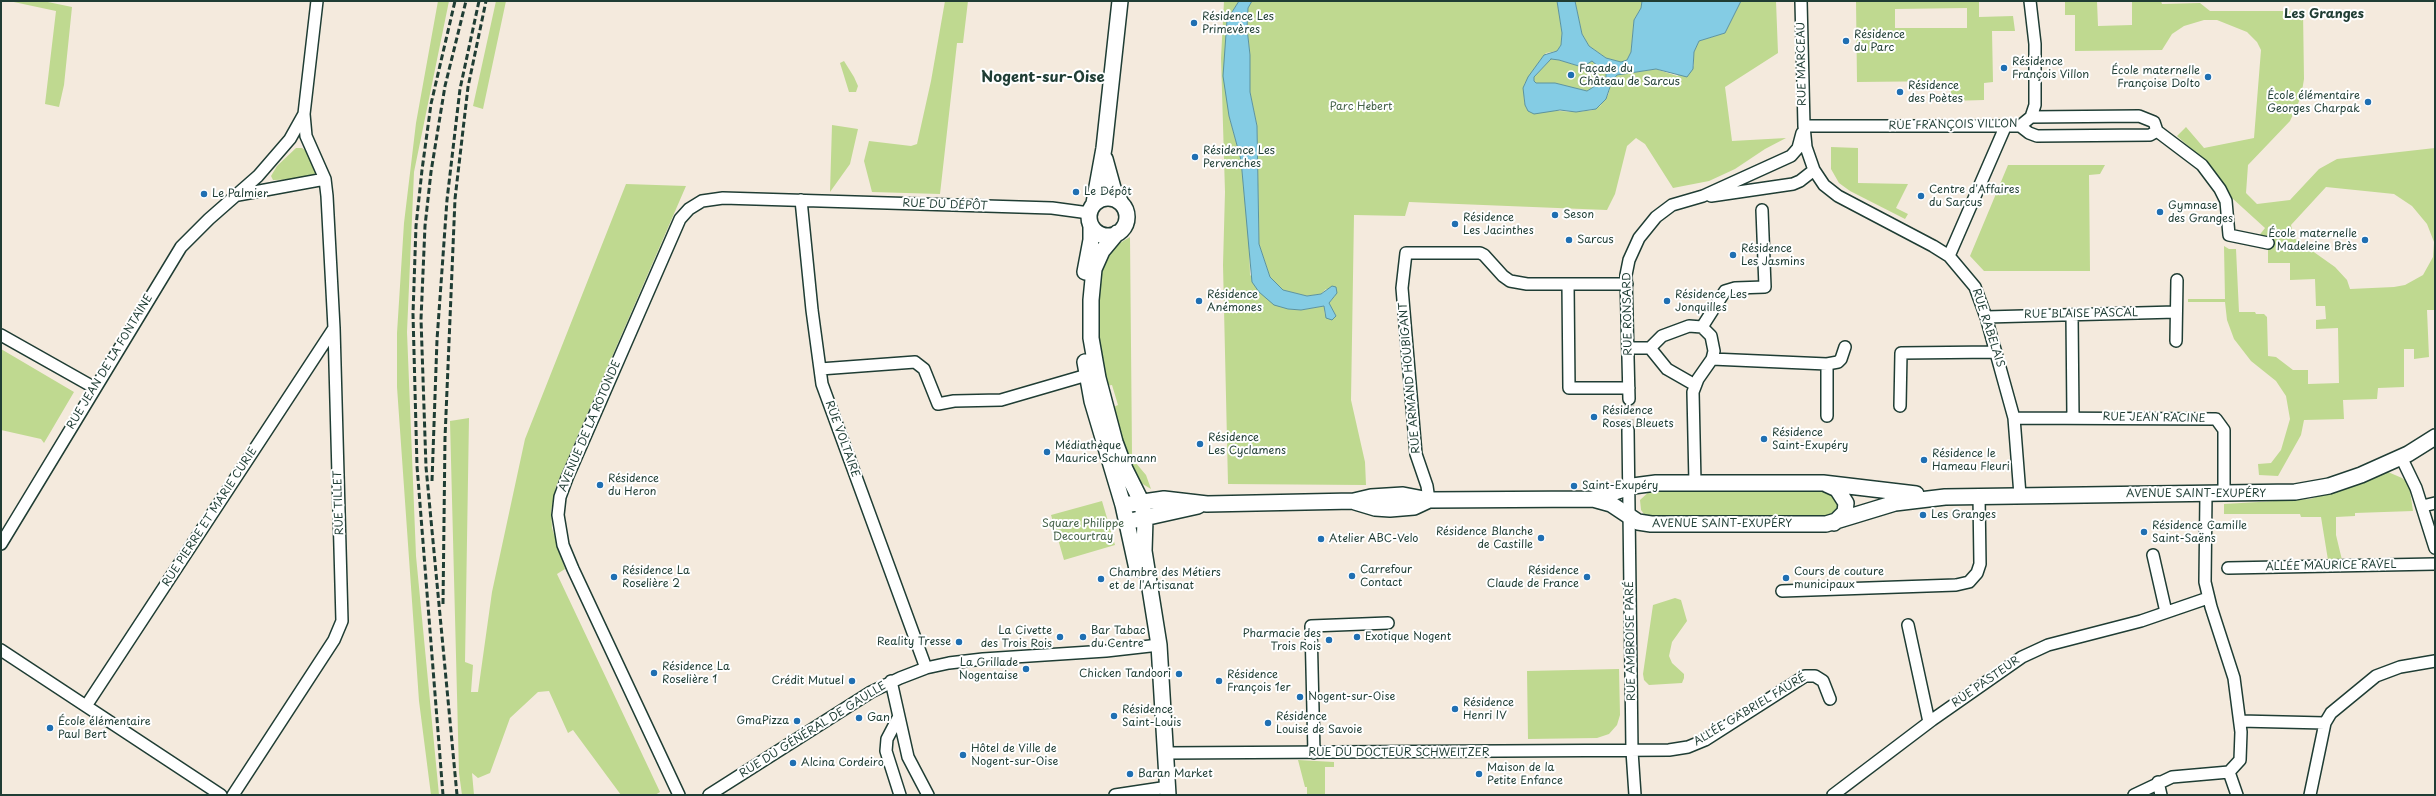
<!DOCTYPE html>
<meta charset="utf-8">
<style>
body{margin:0}
#map{position:relative;width:2436px;height:796px;overflow:hidden;background:#f4eadd;font-family:"Playpen Sans",sans-serif}
canvas{display:block}
.frame{position:absolute;inset:0;border:2px solid #1f3d34;pointer-events:none}
</style>
<div id="map">
<canvas width="2436" height="796"></canvas>
<div class="frame"></div>
</div>
<script>
const ctx = document.querySelector('canvas').getContext('2d');
ctx.lineJoin = 'round';
function fillPath(path, color) { ctx.fillStyle = color; ctx.fill(path, 'evenodd'); }
const shape = rows => new Path2D(rows.map(r => 'M' + r).join(''));
function trace(path, color, width, dash) { ctx.strokeStyle = color; ctx.lineWidth = width; ctx.lineCap = dash ? 'butt' : 'round'; ctx.setLineDash(dash || []); ctx.stroke(path); }
function label(font, color, halo, rows, align = 'center') {
  ctx.font = font + ' "Playpen Sans",sans-serif'; ctx.lineWidth = 4; ctx.setLineDash([]); ctx.textBaseline = 'middle'; ctx.strokeStyle = halo; ctx.fillStyle = color; for (const [text, x, y, turn = 0] of rows) {
    ctx.save(); ctx.translate(x, y); ctx.rotate((+turn || 0) * Math.PI / 180); ctx.textAlign = isNaN(turn) ? turn : align; if (halo) ctx.strokeText(text, 0, 0); ctx.fillText(text, 0, 0); ctx.restore();
  }
}
const green = shape([
 [9,1,43,1,72,7,64,85,59,107,45,104,56,11],
 [438,1,449,1,414,172,407,332,416,556,439,795,431,795,419,701,397,387,397,333,404,223,416,123],
 [496,1,506,1,483,109,473,106],
 [945,1,968,1,963,43,957,43,940,194,872,192,864,161,869,141,911,146,917,144,931,81],
 [1224,1,1239,1,1227,20,1226,37,1229,116,1241,160,1249,238,1250,275,1288,309,1301,310,1324,306,1325,315,1333,319,1336,316,1329,303,1335,296,1326,289,1321,294,1307,296,1283,290,1270,277,1259,244,1257,126,1250,92,1250,55,1247,28,1248,8,1252,1,1557,1,1562,33,1561,45,1557,51,1546,53,1534,69,1524,85,1524,101,1527,109,1576,112,1593,110,1600,106,1608,95,1612,81,1617,75,1656,69,1677,76,1694,66,1694,52,1699,41,1725,33,1741,1,1776,1,1778,53,1725,87,1732,141,1786,138,1765,149,1735,169,1709,181,1673,188,1645,144,1636,138,1627,146,1615,194,1607,210,1409,202,1405,216,1354,215,1351,400,1365,462,1366,485,1228,484,1223,265,1225,192,1221,58],
 [1575,1,1642,1,1641,8,1634,20,1631,52,1627,60,1621,62,1606,58,1589,46,1582,34],
 [1856,1,1979,1,1979,17,2013,16,2015,31,1992,31,1993,82,1984,83,1984,100,1951,101,1951,81,1857,82],
 [1967,8,1967,28,1895,28,1895,9],
 [2065,1,2097,1,2098,26,2132,25,2132,1,2161,1,2162,4,2200,3,2210,11,2303,11,2304,79,2301,97,2290,121,2248,165,2246,193,2257,204,2290,200,2319,169,2337,159,2435,148,2435,310,2427,310,2429,357,2414,359,2414,349,2404,349,2404,387,2378,388,2377,399,2343,400,2344,419,2304,420,2301,435,2278,476,2259,475,2258,464,2271,463,2281,450,2290,419,2286,396,2276,381,2251,361,2234,339,2227,320,2225,302,2188,302,2188,299,2225,299,2224,246,2229,249,2236,249,2239,312,2255,312,2256,314,2264,314,2267,317,2268,356,2276,357,2293,370,2308,370,2308,384,2339,383,2338,328,2316,329,2316,320,2326,319,2325,306,2316,306,2315,279,2290,280,2290,263,2268,263,2268,239,2258,237,2265,228,2232,198,2209,165,2177,136,2186,127,2204,148,2254,138,2261,50,2257,42,2247,32,2217,20,2204,20,2184,26,2172,34,2162,50,2075,51,2075,15,2065,15],
 [2326,187,2394,194,2412,206,2427,224,2434,242,2433,257,2423,275,2405,285,2394,287,2350,289,2347,280,2335,267,2294,238,2291,225],
 [1551,59,1559,60,1582,67,1592,61,1606,73,1606,79,1587,91,1555,83,1536,83,1534,81,1534,77],
 [844,61,854,77,858,86,856,92,849,92,840,63],
 [832,125,858,129,850,164,830,192],
 [1831,147,1858,148,1858,183,1908,184,1896,208,1908,214,1905,219,1850,191,1839,183,1831,169],
 [296,148,302,148,309,153,316,171,314,176,307,179,273,180,271,176,277,166],
 [2008,165,2105,165,2100,174,2089,175,2090,271,1984,271,1970,256],
 [626,184,686,186,556,486,551,511,552,528,565,569,557,574,660,792,655,795,621,795,573,730,568,733,549,691,538,692,510,718,490,773,478,778,472,773,474,795,462,795,459,773,450,421,469,418,465,662,473,665,471,692,478,692,492,592,525,439],
 [1130,237,1132,454,1135,462,1146,475,1151,489,1136,480,1111,408,1118,405,1112,385,1105,386,1096,341,1100,263,1115,246],
 [1,349,74,392,44,443,41,439,1,430],
 [2388,472,2402,478,2409,484,2413,511,2355,513,2355,516,2336,517,2336,535,2342,560,2328,560,2321,517,2301,517,2300,514,2224,514,2224,504,2310,499],
 [1652,489,1823,489,1834,494,1840,508,1834,516,1647,518,1641,510,1640,500],
 [1102,501,1115,545,1064,560,1051,515],
 [1675,598,1681,600,1687,621,1672,642,1669,656,1672,663,1684,674,1684,678,1682,683,1649,685,1644,680,1643,674,1653,605],
 [1619,669,1620,715,1617,725,1609,734,1597,738,1528,739,1527,671],
 [1298,760,1334,762,1334,767,1325,767,1325,795,1307,795,1307,787,1305,787]
]);
const water = shape([
 [1239,1,1252,1,1248,8,1247,28,1250,55,1250,92,1257,126,1259,244,1270,277,1283,290,1307,296,1321,294,1332,286,1336,287,1337,293,1329,303,1336,316,1332,320,1326,318,1324,306,1301,310,1288,309,1274,305,1259,292,1252,282,1241,160,1229,116,1223,76,1227,20,1239,1],
 [1557,1,1575,1,1582,34,1589,46,1606,58,1621,62,1627,60,1631,52,1634,20,1641,8,1642,1,1741,1,1725,33,1699,41,1694,52,1693,69,1687,77,1656,69,1617,75,1612,81,1606,99,1596,109,1576,112,1560,110,1534,114,1528,111,1525,105,1523,88,1528,77,1544,55,1557,51,1561,45,1562,33,1557,1],
 [1551,59,1559,60,1582,67,1592,61,1606,73,1606,79,1587,91,1555,83,1536,83,1534,81,1534,77,1551,59]
]);
const streetTunnel = shape([
 [1628,430,1629,399]
]);
const street = shape([
 [1801,1,1804,126,1806,147,1814,170,1824,185,1838,196,1933,246,1949,256,1975,287,1986,317,2014,418,2020,495],
 [1804,126,2020,126,2031,117,2035,105,2035,44,2030,1],
 [2020,126,2029,133,2037,136,2150,135,2157,131,2154,122,2139,116,2031,117],
 [2157,131,2202,165,2220,189,2226,201,2229,235,2268,243],
 [238,195,325,179],
 [1711,196,1793,184,1800,181,1814,170],
 [801,200,812,310,822,384,926,668],
 [1949,256,2006,125],
 [1568,284,1569,388,1629,388],
 [2072,315,2073,417],
 [1986,317,2176,312],
 [1702,327,1725,291,1735,288,1765,287,1762,210],
 [1,335,95,388],
 [2176,341,2177,280],
 [1629,348,1650,348],
 [1650,348,1662,336,1689,326,1702,327,1711,336,1714,351,1712,359,1698,379,1693,392,1695,483],
 [1650,348,1667,369,1695,385],
 [1712,359,1827,364],
 [820,369,915,362,924,369,938,404,954,401,1001,400,1087,375],
 [1629,399,1626,275,1629,260,1639,238,1656,217,1672,205,1703,196,1791,156,1798,148,1802,133],
 [1900,406,1901,353,1996,352],
 [1827,416,1827,364,1838,362,1841,359,1845,347],
 [2014,418,2216,419,2224,430,2224,494],
 [1628,430,1632,751,1635,795],
 [2401,457,2416,488,2435,548],
 [1429,500,1427,486,1416,454,1402,288,1406,253,1480,253,1484,255,1503,276,1510,281,1527,284,1627,284],
 [2423,506,2435,503],
 [1,544,181,247,209,219,258,176,290,139,304,114],
 [2153,555,2166,612],
 [2228,568,2435,564],
 [1782,591,1956,585,1969,582,1977,573,1980,564,1979,496],
 [1908,625,1929,722],
 [1,650,221,795],
 [891,681,908,757,928,795],
 [86,706,334,328],
 [898,718,887,739,886,751,900,795],
 [2240,721,2325,723,2331,713,2376,676,2400,667,2435,661],
 [1166,753,1669,750,1688,747,1705,740,1805,676,1815,676,1823,681,1830,699],
 [1314,753,1311,626,1388,623],
 [2229,772,2237,795],
 [2158,782,2161,795],
 [233,795,334,640,342,621,334,328,327,196,325,179,306,136,304,114,317,1],
 [679,795,573,569,563,545,558,515,560,497,567,478,680,219,689,209,702,201,723,198,1052,208,1089,213],
 [709,795,871,692,900,678,926,668,949,663,983,659,1106,651,1159,645],
 [1115,795,1168,787],
 [1833,795,1932,720,2022,657,2048,645,2141,621,2208,598],
 [2134,795,2172,777,2229,772,2240,760,2241,732,2234,678,2211,607,2205,582,2206,494],
 [2310,795,2325,723]
]);
const secondary = shape([
 [1105,159,1113,188,1121,203],
 '1089 217a19 19 0 1 1 38 0a19 19 0 1 1-38 0Z',
 [1094,203,1104,148,1120,1],
 [1117,233,1102,251,1094,269,1091,300,1091,338,1098,378,1115,442,1125,469,1141,501,1145,519,1144,551,1159,645,1168,795],
 [1085,272,1091,240,1091,226],
 [1085,362,1092,401,1123,505,1137,569],
 [1826,484,1837,489,1846,503,1845,512,1834,523],
 [1593,499,1633,486,1656,483,1823,483,1916,494],
 [1355,502,1375,508,1390,509,1414,507,1429,500],
 [1123,505,1164,499,1207,504,1354,501,1371,497,1403,495,1429,500,1593,499,1611,504,1638,522,1651,524,1826,524,1895,503,1945,497,2295,492,2329,486,2361,475,2408,454,2435,437],
 [1135,520,1198,506]
]);
const rail = shape([
 [432,481,437,340,447,200,460,89,479,1],
 [443,604,445,438,455,199,468,87,486,1],
 [443,795,417,466,413,314,416,226,422,170,431,104,455,1],
 [457,795,426,467,421,319,425,226,431,172,445,86,466,1]
]);
const markers = [
 [1194,23,4,"#1f6fb2"],
 [1846,41,4,"#1f6fb2"],
 [2004,68,4,"#1f6fb2"],
 [1571,75,4,"#1f6fb2"],
 [2208,77,4,"#1f6fb2"],
 [1900,92,4,"#1f6fb2"],
 [2368,102,4,"#1f6fb2"],
 [1195,157,4,"#1f6fb2"],
 [1076,192,4,"#1f6fb2"],
 [204,194,4,"#1f6fb2"],
 [1921,196,4,"#1f6fb2"],
 [2160,212,4,"#1f6fb2"],
 [1555,215,4,"#1f6fb2"],
 [1455,224,4,"#1f6fb2"],
 [1569,240,4,"#1f6fb2"],
 [2365,240,4,"#1f6fb2"],
 [1733,255,4,"#1f6fb2"],
 [1199,301,4,"#1f6fb2"],
 [1667,301,4,"#1f6fb2"],
 [1594,417,4,"#1f6fb2"],
 [1764,439,4,"#1f6fb2"],
 [1200,444,4,"#1f6fb2"],
 [1047,452,4,"#1f6fb2"],
 [1924,460,4,"#1f6fb2"],
 [600,485,4,"#1f6fb2"],
 [1574,486,4,"#1f6fb2"],
 [1923,515,4,"#1f6fb2"],
 [2144,532,4,"#1f6fb2"],
 [1541,538,4,"#1f6fb2"],
 [1321,539,4,"#1f6fb2"],
 [1352,576,4,"#1f6fb2"],
 [614,577,4,"#1f6fb2"],
 [1587,577,4,"#1f6fb2"],
 [1786,578,4,"#1f6fb2"],
 [1101,579,4,"#1f6fb2"],
 [1060,637,4,"#1f6fb2"],
 [1083,637,4,"#1f6fb2"],
 [1357,637,4,"#1f6fb2"],
 [1329,640,4,"#1f6fb2"],
 [959,642,4,"#1f6fb2"],
 [1026,669,4,"#1f6fb2"],
 [654,673,4,"#1f6fb2"],
 [1179,674,4,"#1f6fb2"],
 [852,681,4,"#1f6fb2"],
 [1219,681,4,"#1f6fb2"],
 [1300,697,4,"#1f6fb2"],
 [1455,709,4,"#1f6fb2"],
 [1114,716,4,"#1f6fb2"],
 [859,718,4,"#1f6fb2"],
 [797,721,4,"#1f6fb2"],
 [1268,723,4,"#1f6fb2"],
 [50,728,4,"#1f6fb2"],
 [963,755,4,"#1f6fb2"],
 [793,763,4,"#1f6fb2"],
 [1130,774,4,"#1f6fb2"],
 [1479,774,4,"#1f6fb2"]
];
const poiNames = [
 ["Résidence Les",1202,17],
 ["Primevères",1202,30],
 ["Résidence",1854,35],
 ["du Parc",1854,48],
 ["Résidence",2012,62],
 ["François Villon",2012,75],
 ["Façade du",1579,69],
 ["Château de Sarcus",1579,82],
 ["École maternelle",2200,71,"right"],
 ["Françoise Dolto",2200,84,"right"],
 ["Résidence",1908,86],
 ["des Poètes",1908,99],
 ["École élémentaire",2360,96,"right"],
 ["Georges Charpak",2360,109,"right"],
 ["Résidence Les",1203,151],
 ["Pervenches",1203,164],
 ["Centre d'Affaires",1929,190],
 ["du Sarcus",1929,203],
 ["Le Dépôt",1084,192],
 ["Le Palmier",212,194],
 ["Gymnase",2168,206],
 ["des Granges",2168,219],
 ["Seson",1563,215],
 ["Résidence",1463,218],
 ["Les Jacinthes",1463,231],
 ["École maternelle",2357,234,"right"],
 ["Madeleine Brès",2357,247,"right"],
 ["Sarcus",1577,240],
 ["Résidence",1741,249],
 ["Les Jasmins",1741,262],
 ["Résidence",1207,295],
 ["Anémones",1207,308],
 ["Résidence Les",1675,295],
 ["Jonquilles",1675,308],
 ["Résidence",1602,411],
 ["Roses Bleuets",1602,424],
 ["Résidence",1772,433],
 ["Saint-Exupéry",1772,446],
 ["Résidence",1208,438],
 ["Les Cyclamens",1208,451],
 ["Médiathèque",1055,446],
 ["Maurice Schumann",1055,459],
 ["Résidence le",1932,454],
 ["Hameau Fleuri",1932,467],
 ["Résidence",608,479],
 ["du Heron",608,492],
 ["Saint-Exupéry",1582,486],
 ["Les Granges",1931,515],
 ["Résidence Camille",2152,526],
 ["Saint-Saëns",2152,539],
 ["Résidence Blanche",1533,532,"right"],
 ["de Castille",1533,545,"right"],
 ["Atelier ABC-Velo",1329,539],
 ["Carrefour",1360,570],
 ["Contact",1360,583],
 ["Résidence La",622,571],
 ["Roselière 2",622,584],
 ["Résidence",1579,571,"right"],
 ["Claude de France",1579,584,"right"],
 ["Cours de couture",1794,572],
 ["municipaux",1794,585],
 ["Chambre des Métiers",1109,573],
 ["et de l'Artisanat",1109,586],
 ["La Civette",1052,631,"right"],
 ["des Trois Rois",1052,644,"right"],
 ["Bar Tabac",1091,631],
 ["du Centre",1091,644],
 ["Pharmacie des",1321,634,"right"],
 ["Trois Rois",1321,647,"right"],
 ["Exotique Nogent",1365,637],
 ["Reality Tresse",951,642,"right"],
 ["La Grillade",1018,663,"right"],
 ["Nogentaise",1018,676,"right"],
 ["Résidence La",662,667],
 ["Roselière 1",662,680],
 ["Chicken Tandoori",1171,674,"right"],
 ["Résidence",1227,675],
 ["François 1er",1227,688],
 ["Crédit Mutuel",844,681,"right"],
 ["Nogent-sur-Oise",1308,697],
 ["Résidence",1463,703],
 ["Henri IV",1463,716],
 ["Résidence",1122,710],
 ["Saint-Louis",1122,723],
 ["Résidence",1276,717],
 ["Louise de Savoie",1276,730],
 ["Gan",867,718],
 ["GmaPizza",789,721,"right"],
 ["École élémentaire",58,722],
 ["Paul Bert",58,735],
 ["Hôtel de Ville de",971,749],
 ["Nogent-sur-Oise",971,762],
 ["Alcina Cordeiro",801,763],
 ["Maison de la",1487,768],
 ["Petite Enfance",1487,781],
 ["Baran Market",1138,774]
];
const streetNames = [
 ["RUE MARCEAU",1802,64,-91],
 ["RUE FRANÇOIS VILLON",1953,125,-1],
 ["RUE DU DÉPÔT",945,205,2],
 ["RUE RONSARD",1628,314,-91],
 ["RUE BLAISE PASCAL",2081,314,-1],
 ["RUE RABELAIS",1988,328,72],
 ["RUE JEAN DE LA FONTAINE",110,362,-59],
 ["RUE ARMAND HOUBIGANT",1410,378,-95],
 ["RUE JEAN RACINE",2154,418,1],
 ["AVENUE DE LA ROTONDE",590,426,-67],
 ["RUE VOLTAIRE",842,439,70],
 ["AVENUE SAINT-EXUPÉRY",2196,494],
 ["RUE TILLET",339,503,-92],
 ["RUE PIERRE ET MARIE CURIE",210,517,-57],
 ["AVENUE SAINT-EXUPÉRY",1722,524],
 ["ALLÉE MAURICE RAVEL",2331,566,-1],
 ["RUE AMBROISE PARÉ",1631,641,-91],
 ["RUE PASTEUR",1986,682,-35],
 ["ALLÉE GABRIEL FAURÉ",1750,710,-31],
 ["RUE DU GÉNÉRAL DE GAULLE",813,730,-32],
 ["RUE DU DOCTEUR SCHWEITZER",1399,753]
];
const parkNames = [
 ["Parc Hebert",1361,107],
 ["Square Philippe",1083,524],
 ["Decourtray",1083,537]
];
const quarterNames = [
 ["Les Granges",2324,14]
];
const districtNames = [
 ["Nogent-sur-Oise",1043,78]
];
fillPath(green, '#bfd990');
fillPath(water, '#84cce4');
trace(water, '#5c939e', 1);
trace(streetTunnel, '#c9c7bb', 11, [11, 5.5]);
trace(street, '#1f3d34', 14);
trace(secondary, '#1f3d34', 18);
trace(street, '#fff', 11);
trace(secondary, '#fff', 15);
trace(rail, '#1f3d34', 3, [6, 3]);
for (const [x, y, r, color] of markers) { const dot = new Path2D(); dot.arc(x, y, r, 0, 2 * Math.PI); ctx.fillStyle = color; ctx.fill(dot); trace(dot, '#fff', 1.5); }
label('11px', '#1f3d34', '#fff', poiNames, 'left');
label('11px', '#1f3d34', '#fff', streetNames);
label('11px', '#47644b', '#fff', parkNames);
label('bold 13px', '#1f3d34', '#fff', quarterNames);
label('bold 15px', '#1f3d34', '#fff', districtNames);
</script>
